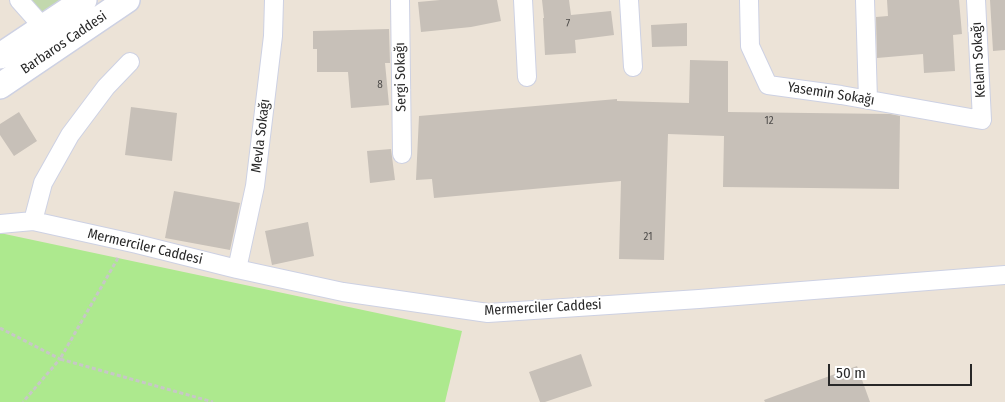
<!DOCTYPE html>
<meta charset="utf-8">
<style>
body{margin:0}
#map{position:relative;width:1005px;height:402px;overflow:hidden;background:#ece3d7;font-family:"Fira Sans Condensed",sans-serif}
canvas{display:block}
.scale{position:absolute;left:828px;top:364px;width:144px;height:22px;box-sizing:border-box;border:2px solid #282828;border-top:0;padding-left:6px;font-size:15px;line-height:18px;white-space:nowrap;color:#282828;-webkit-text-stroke:4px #fff;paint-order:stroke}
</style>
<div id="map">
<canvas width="1005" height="402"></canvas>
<div class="scale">50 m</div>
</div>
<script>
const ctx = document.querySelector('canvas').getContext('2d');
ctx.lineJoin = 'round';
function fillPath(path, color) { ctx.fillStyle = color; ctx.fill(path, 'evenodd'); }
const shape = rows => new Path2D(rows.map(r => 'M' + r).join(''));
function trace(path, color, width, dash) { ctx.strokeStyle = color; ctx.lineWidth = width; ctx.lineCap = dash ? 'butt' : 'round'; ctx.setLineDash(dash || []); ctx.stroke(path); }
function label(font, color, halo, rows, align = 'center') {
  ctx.font = font + ' "Fira Sans Condensed",sans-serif'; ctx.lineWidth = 4; ctx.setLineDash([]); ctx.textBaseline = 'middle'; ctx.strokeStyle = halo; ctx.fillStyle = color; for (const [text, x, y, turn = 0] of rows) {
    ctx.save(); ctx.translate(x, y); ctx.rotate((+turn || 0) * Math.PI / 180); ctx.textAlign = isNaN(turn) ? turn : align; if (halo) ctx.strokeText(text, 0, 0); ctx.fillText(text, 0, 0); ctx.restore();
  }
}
const green = shape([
 [0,233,462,331,445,402,0,402]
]);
const cemetery = shape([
 [31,0,72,0,45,18]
]);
const building = shape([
 [440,0,497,0,501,21,471,27,421,32,418,2],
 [542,0,569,0,571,15,611,11,614,35,575,40,576,53,545,55,543,18,544,18],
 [887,0,959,0,962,34,953,35,955,71,924,73,923,54,877,58,876,17,888,16],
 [990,0,1005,0,1005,50,993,51],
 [687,23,687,46,652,47,651,25],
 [389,29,390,63,385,63,389,105,351,108,348,72,317,72,317,49,313,49,313,31],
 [690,60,728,61,728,112,890,114,900,116,899,189,723,187,724,136,668,134,664,260,619,259,621,181,434,198,432,179,416,180,419,116,617,99,617,101,689,103],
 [131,107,177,113,172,161,125,155],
 [19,112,37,141,14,156,0,135,0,124],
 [391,149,395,180,370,183,367,151],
 [174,191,240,203,230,250,165,238],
 [308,222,314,256,272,265,265,231],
 [581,354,592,386,545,402,540,402,529,372],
 [857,366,870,402,765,402,764,400]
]);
const path = shape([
 [118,258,60,359,213,402],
 [0,328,60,359,23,402]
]);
const minor = shape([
 [19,0,43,27],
 [400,0,402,154],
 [523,0,527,77],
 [629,0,633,67],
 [749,0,750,46,768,85,841,95,982,120,976,0],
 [865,0,868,100],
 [33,221,43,183,70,135,106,87,130,62],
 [0,224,33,221,137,244,237,269,343,292,488,313,699,299,1005,275],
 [237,269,255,186,273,36,274,0]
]);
const secondary = shape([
 [0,56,84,0],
 [0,86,127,0]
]);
const numberNames = [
 ["7",568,24],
 ["8",380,85],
 ["12",769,121],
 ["21",648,237]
];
const streetNames = [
 ["Barbaros Caddesi",64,43,-34],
 ["Kelam Sokağı",979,60,-93],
 ["Sergi Sokağı",401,77,-91],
 ["Yasemin Sokağı",831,94,9],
 ["Mevla Sokağı",261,136,-83],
 ["Mermerciler Caddesi",145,247,13],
 ["Mermerciler Caddesi",543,308,-3]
];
fillPath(green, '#ade98e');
fillPath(cemetery, '#c2d8ad');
fillPath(building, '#c7c0b8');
trace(minor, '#cdd1e3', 20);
trace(secondary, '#cdd1e3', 28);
trace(path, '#c7c7c7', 3, [4, 2.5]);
trace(minor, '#fff', 18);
trace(secondary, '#fff', 25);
label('11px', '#504e4c', null, numberNames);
label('14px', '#282828', '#fff', streetNames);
</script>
